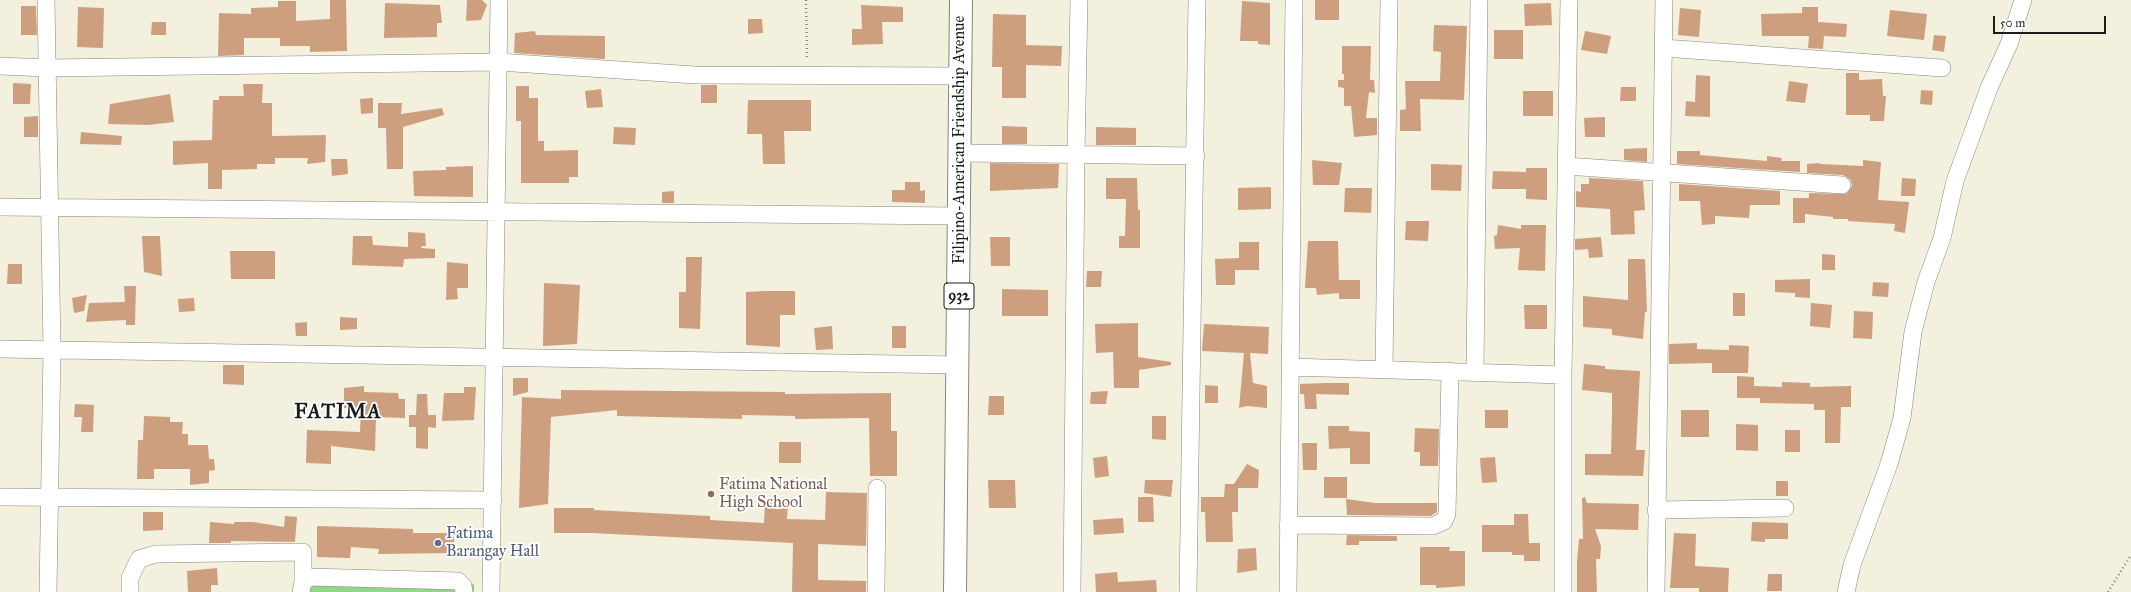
<!DOCTYPE html>
<style>
body{margin:0}
#map{position:relative;width:2131px;height:592px;overflow:hidden;background:#f3f0de;font-family:"IM FELL Great Primer",serif}
canvas{display:block}
.scale{position:absolute;left:1993px;top:16px;width:113px;height:18px;box-sizing:border-box;border:2px solid #1c1c1c;border-top:0;padding-left:5px;font-size:12px;line-height:14px;white-space:nowrap;color:#1c1c1c;-webkit-text-stroke:3px #fff;paint-order:stroke}
</style>
<div id="map">
<canvas width="2131" height="592"></canvas>
<div class="scale">50 m</div>
</div>
<script>
const ctx = document.querySelector('canvas').getContext('2d');
ctx.lineJoin = 'round';
function fillPath(path, color) { ctx.fillStyle = color; ctx.fill(path, 'evenodd'); }
const shape = rows => new Path2D(rows.map(r => 'M' + r).join(''));
function trace(path, color, width, dash) { ctx.strokeStyle = color; ctx.lineWidth = width; ctx.lineCap = dash ? 'butt' : 'round'; ctx.setLineDash(dash || []); ctx.stroke(path); }
function label(font, color, halo, rows, align = 'center') {
  ctx.font = font + ' "IM FELL Great Primer",serif'; ctx.lineWidth = 3.5; ctx.setLineDash([]); ctx.textBaseline = 'middle'; ctx.strokeStyle = halo; ctx.fillStyle = color; for (const [text, x, y, turn = 0] of rows) {
    ctx.save(); ctx.translate(x, y); ctx.rotate((+turn || 0) * Math.PI / 180); ctx.textAlign = isNaN(turn) ? turn : align; if (halo) ctx.strokeText(text, 0, 0); ctx.fillText(text, 0, 0); ctx.restore();
  }
}
const green = shape([
 [306,581,474,584,474,592,306,592]
]);
const building = shape([
 [330,0,346,0,347,51,310,52,310,46,280,46,280,38,244,38,244,55,218,56,219,13,251,14,251,8,278,7,278,1,296,1,296,21,330,19],
 [467,0,482,0,487,5,481,20,466,21],
 [1315,0,1339,0,1339,20,1315,20],
 [1242,1,1270,3,1270,45,1258,44,1258,41,1240,41],
 [385,3,440,5,442,23,437,23,437,37,384,38],
 [1551,3,1552,25,1525,26,1524,4],
 [861,5,903,7,903,22,882,22,883,44,852,45,852,29,862,29],
 [21,6,36,6,37,35,21,35],
 [78,7,104,8,103,48,77,47],
 [1802,7,1818,7,1818,22,1847,24,1846,37,1824,36,1823,49,1808,48,1809,36,1762,36,1761,14,1802,13],
 [1680,8,1701,10,1699,37,1678,35],
 [1890,10,1927,14,1924,40,1887,36],
 [993,14,1026,15,1026,45,1062,46,1061,66,1026,65,1026,98,1002,98,1002,67,992,67],
 [748,19,762,19,763,33,748,34],
 [152,22,166,22,166,35,151,35],
 [1434,25,1467,26,1464,100,1420,99,1421,131,1400,131,1400,110,1406,109,1405,81,1440,81,1441,52,1433,51],
 [1494,30,1523,30,1523,59,1494,59],
 [535,31,536,35,605,36,605,59,514,53,515,33],
 [1585,31,1611,36,1607,54,1581,50],
 [1934,35,1946,36,1944,52,1932,50],
 [1342,46,1371,46,1370,80,1374,80,1375,93,1369,92,1366,118,1377,118,1377,135,1354,137,1351,106,1344,106,1344,88,1338,87,1338,80,1344,80,1344,74,1342,74],
 [1846,73,1859,73,1859,80,1882,79,1883,96,1886,96,1884,121,1870,121,1870,115,1846,115],
 [1696,75,1710,76,1710,117,1685,116,1686,101,1695,102],
 [1789,81,1808,84,1805,103,1786,101],
 [13,83,31,84,30,104,13,104],
 [243,84,263,84,262,103,272,103,272,136,326,135,325,162,307,164,308,158,275,158,275,164,257,164,257,169,222,170,222,189,208,189,208,163,173,165,173,141,212,140,213,100,219,100,219,96,244,96],
 [701,85,717,85,717,103,701,103],
 [516,86,529,86,529,98,538,98,538,141,544,141,544,151,578,150,578,177,569,177,569,183,521,183,521,121,516,121],
 [1621,87,1636,87,1636,101,1620,101],
 [601,89,603,107,587,108,585,91],
 [1921,90,1933,91,1932,105,1920,104],
 [1523,91,1553,91,1553,116,1523,116],
 [170,94,174,122,148,125,108,124,110,104],
 [373,98,373,113,361,114,360,99],
 [748,100,811,100,811,131,784,131,785,164,763,164,762,134,747,134],
 [378,103,402,103,401,114,442,108,444,115,403,127,403,169,387,169,386,128,378,128],
 [38,116,38,137,24,137,24,117],
 [1605,117,1605,137,1585,137,1584,118],
 [1002,126,1027,127,1027,144,1002,144],
 [614,127,636,128,635,145,613,144],
 [1096,127,1136,128,1136,145,1096,145],
 [81,132,122,136,121,145,80,144],
 [1647,148,1647,162,1624,160,1624,149],
 [1677,151,1700,151,1700,155,1767,161,1767,156,1782,158,1781,161,1800,161,1800,172,1677,164],
 [331,159,347,159,348,174,332,176],
 [1312,160,1342,163,1339,185,1313,185],
 [1863,160,1881,162,1878,200,1909,202,1905,233,1894,231,1895,224,1848,221,1848,219,1833,219,1833,217,1805,214,1805,223,1793,223,1793,198,1809,198,1809,193,1846,194,1852,186,1851,180,1843,175,1807,173,1807,164,1819,163,1820,164,1863,166],
 [990,163,1059,164,1058,188,990,191],
 [1431,164,1462,165,1461,191,1431,190],
 [473,166,473,197,414,196,413,171,446,170,446,167],
 [1526,168,1547,168,1547,200,1526,199,1526,189,1492,189,1493,171,1526,172],
 [1106,178,1137,178,1138,210,1140,210,1140,248,1119,248,1119,236,1125,236,1126,199,1106,199],
 [1589,178,1643,181,1645,210,1634,211,1635,234,1611,235,1610,209,1576,207,1576,191,1581,192,1581,184,1589,184],
 [1902,178,1916,179,1915,196,1901,196],
 [905,182,920,182,920,191,925,190,925,203,892,202,892,190,905,190],
 [1679,184,1780,191,1780,205,1750,205,1749,218,1715,216,1715,224,1702,225,1700,201,1679,201],
 [1271,187,1271,209,1238,210,1238,188],
 [1345,188,1372,188,1371,213,1344,212],
 [674,191,674,203,662,203,662,192],
 [1406,221,1429,221,1428,241,1405,240],
 [1498,225,1521,229,1521,225,1546,225,1545,271,1518,270,1520,248,1495,249,1494,236,1497,235],
 [408,232,425,233,426,246,422,246,421,248,435,249,435,258,404,259,403,267,352,265,353,236,372,236,373,245,408,247],
 [142,236,160,236,162,276,144,272],
 [990,237,1010,237,1010,266,991,266],
 [1601,237,1603,257,1589,258,1588,249,1575,250,1575,239],
 [1308,241,1338,241,1339,280,1360,280,1360,299,1339,299,1339,293,1317,295,1316,288,1305,288],
 [1239,242,1259,242,1259,270,1235,270,1235,285,1216,285,1215,259,1239,258],
 [230,251,275,251,275,279,231,279],
 [1822,254,1835,255,1835,270,1822,270],
 [686,257,702,257,700,329,679,328,679,292,686,292],
 [1628,259,1645,259,1647,312,1645,312,1643,339,1612,335,1612,329,1583,327,1583,296,1628,300],
 [447,262,468,264,468,288,457,288,458,299,446,300],
 [8,264,22,264,22,284,7,284],
 [1087,271,1102,271,1101,287,1086,287],
 [1810,279,1810,298,1795,297,1795,293,1775,292,1775,280],
 [1873,282,1889,283,1888,297,1872,296],
 [544,283,580,285,577,344,543,346],
 [124,286,136,286,135,325,126,325,126,320,86,322,89,303,125,302],
 [1002,289,1048,290,1048,316,1002,316],
 [765,291,795,291,795,315,780,315,780,347,746,345,746,292],
 [1733,293,1745,293,1745,316,1733,316],
 [87,295,84,311,74,313,72,298],
 [194,298,195,311,179,312,178,299],
 [1811,303,1832,305,1830,328,1810,326],
 [1524,305,1547,305,1547,329,1525,329],
 [1854,311,1873,312,1872,339,1853,338],
 [340,317,357,318,357,329,340,330],
 [307,322,307,336,296,336,295,323],
 [1138,323,1138,357,1171,362,1171,365,1139,370,1139,388,1114,388,1113,352,1096,353,1095,324],
 [1204,324,1269,327,1268,354,1250,353,1253,383,1267,386,1267,408,1247,406,1239,408,1244,353,1202,351],
 [832,326,833,349,816,350,814,328],
 [892,326,906,326,906,348,892,348],
 [1697,343,1697,349,1729,350,1729,345,1749,346,1748,373,1712,373,1712,363,1669,364,1669,344],
 [1584,364,1605,366,1605,369,1640,371,1636,450,1645,450,1643,476,1585,475,1585,454,1611,454,1612,415,1612,393,1582,390],
 [223,365,244,365,244,385,223,384],
 [1737,376,1754,377,1754,386,1782,387,1782,382,1810,383,1810,387,1851,386,1851,407,1841,407,1840,443,1825,443,1825,410,1814,410,1814,404,1760,403,1760,398,1737,398],
 [513,378,528,378,528,392,513,396],
 [1326,383,1349,383,1349,395,1316,394,1317,409,1305,409,1304,394,1300,394,1300,384],
 [1205,385,1218,386,1218,403,1205,403],
 [364,386,364,392,398,393,399,399,405,399,405,418,376,417,375,451,331,446,331,464,306,463,307,430,360,432,361,408,344,408,344,388],
 [464,387,476,387,474,420,442,421,444,393,464,393],
 [561,390,785,392,785,394,891,393,891,431,897,431,897,476,870,476,869,418,795,419,795,416,742,415,742,419,617,416,617,410,551,417,548,504,519,508,522,397,561,399],
 [1108,391,1106,404,1090,404,1091,392],
 [417,394,427,394,428,415,436,415,436,428,428,427,428,449,416,448,416,427,409,427,409,415,416,415],
 [989,396,1004,396,1004,415,988,415],
 [75,404,94,405,93,432,81,432,82,417,74,417],
 [1485,410,1508,410,1508,428,1485,428],
 [1681,410,1709,410,1709,437,1681,437],
 [144,416,170,417,170,422,183,422,182,434,188,434,188,445,208,445,209,459,214,459,215,470,209,471,209,483,190,485,190,469,154,469,154,479,137,479,138,440,143,440],
 [1152,416,1166,416,1166,440,1152,439],
 [1736,424,1758,425,1758,451,1736,450],
 [1328,426,1349,426,1349,431,1370,432,1370,464,1350,464,1350,448,1329,449],
 [1415,428,1439,429,1438,466,1420,466,1420,452,1414,452],
 [1785,430,1800,430,1800,452,1785,452],
 [779,442,801,442,801,463,779,463],
 [1302,443,1317,443,1317,470,1303,470],
 [1107,456,1109,476,1095,478,1093,458],
 [1495,457,1497,482,1482,483,1480,458],
 [1247,464,1259,470,1258,488,1238,488,1238,512,1232,512,1233,542,1206,542,1205,512,1201,512,1201,497,1224,497,1225,484,1234,484],
 [1324,477,1347,477,1347,498,1324,498],
 [988,480,1015,480,1016,508,989,508],
 [1145,480,1173,480,1171,497,1144,493],
 [1776,481,1788,481,1788,496,1776,496],
 [826,492,867,493,866,546,818,544,818,580,866,581,866,592,792,592,793,543,591,533,554,533,554,508,594,508,594,510,710,516,710,520,764,523,765,502,788,503,787,519,825,520],
 [1138,497,1153,497,1154,522,1138,522],
 [1585,497,1587,503,1639,504,1638,530,1595,529,1601,546,1600,559,1596,559,1597,592,1577,592,1577,561,1579,539,1583,539,1582,498],
 [1346,499,1375,503,1437,503,1437,512,1431,516,1347,515],
 [143,512,163,512,163,530,143,531],
 [1514,514,1528,514,1529,543,1540,543,1540,561,1524,561,1524,555,1512,555,1512,552,1482,552,1482,525,1514,525],
 [285,516,297,517,295,542,231,541,231,543,209,543,210,522,234,524,234,522,253,522,284,527],
 [1123,518,1124,533,1094,535,1093,520],
 [1752,522,1788,523,1788,539,1765,539,1765,542,1751,541],
 [317,526,413,529,413,533,454,533,454,553,378,554,379,549,351,547,350,558,317,557],
 [1674,533,1696,534,1695,566,1729,568,1728,592,1699,592,1699,588,1670,588],
 [1347,535,1397,536,1397,541,1359,541,1359,545,1346,545],
 [1420,547,1450,547,1449,551,1465,551,1465,586,1436,588,1436,585,1420,585],
 [1256,548,1257,570,1237,573,1238,549],
 [217,568,218,585,211,585,211,592,188,592,187,571],
 [1117,572,1118,582,1156,580,1157,592,1096,592,1095,574],
 [1768,574,1782,574,1782,591,1767,591]
]);
const path = shape([
 [806,0,807,59],
 [2108,592,2131,555]
]);
const minor = shape([
 [46,0,52,349,48,592],
 [1663,48,1942,68],
 [0,66,47,68,499,62,695,75,961,76],
 [960,153,1196,156],
 [1566,166,1842,185],
 [0,207,959,216],
 [0,349,959,365],
 [1290,367,1563,375],
 [1384,369,1389,0],
 [1475,372,1479,0],
 [0,497,493,500],
 [1656,510,1785,508],
 [1288,525,1433,526,1444,521,1447,514,1450,371],
 [130,592,130,578,139,559,156,554,303,552,303,582],
 [301,592,303,582,310,577,458,581,463,586,464,592],
 [491,592,499,0],
 [876,592,877,488],
 [1072,592,1076,154,1079,0],
 [1188,592,1197,0],
 [1288,592,1294,0],
 [1563,592,1563,375,1569,0],
 [1656,592,1664,0],
 [1846,592,1852,565,1889,464,1902,418,1913,332,1926,282,1942,238,1955,181,1989,88,2009,44,2023,0]
]);
const major = shape([
 [955,592,961,0]
]);
const markers = [
 [711,494,4,"#8d6e63"],
 [438,543,4,"#5c6f8a"]
];
const shields = [
 [959,296,30]
];
const shieldNames = [
 ["932",959,296]
];
const streetNames = [
 ["Filipino-American Friendship Avenue",960,140,-90]
];
const educationNames = [
 ["Fatima National",719,485],
 ["High School",719,503]
];
const serviceNames = [
 ["Fatima",446,534],
 ["Barangay Hall",446,552]
];
const districtNames = [
 ["FATIMA",338,413]
];
fillPath(green, '#94d58c');
fillPath(building, '#ce9f7f');
trace(minor, '#88867d', 18);
trace(major, '#88867d', 24);
trace(path, '#88867d', 2.5, [1, 3]);
trace(minor, '#fff', 17);
trace(major, '#fff', 22);
for (const [x, y, r, color] of markers) { const dot = new Path2D(); dot.arc(x, y, r, 0, 2 * Math.PI); ctx.fillStyle = color; ctx.fill(dot); trace(dot, '#fff', 1.5); }
for (const [x, y, w] of shields) { const box = new Path2D(); box.roundRect(x - w / 2, y - 13, w, 26, 3); ctx.fillStyle = '#fff'; ctx.fill(box); trace(box, '#1c1c1c', 1); }
label('bold 15px', '#1c1c1c', null, shieldNames);
label('16px', '#1c1c1c', '#fff', streetNames);
label('16px', '#785e54', '#fff', educationNames, 'left');
label('16px', '#4e5e75', '#fff', serviceNames, 'left');
ctx.letterSpacing = '1px';
label('bold 20px', '#1c1c1c', '#fff', districtNames);
ctx.letterSpacing = '0px';
</script>
